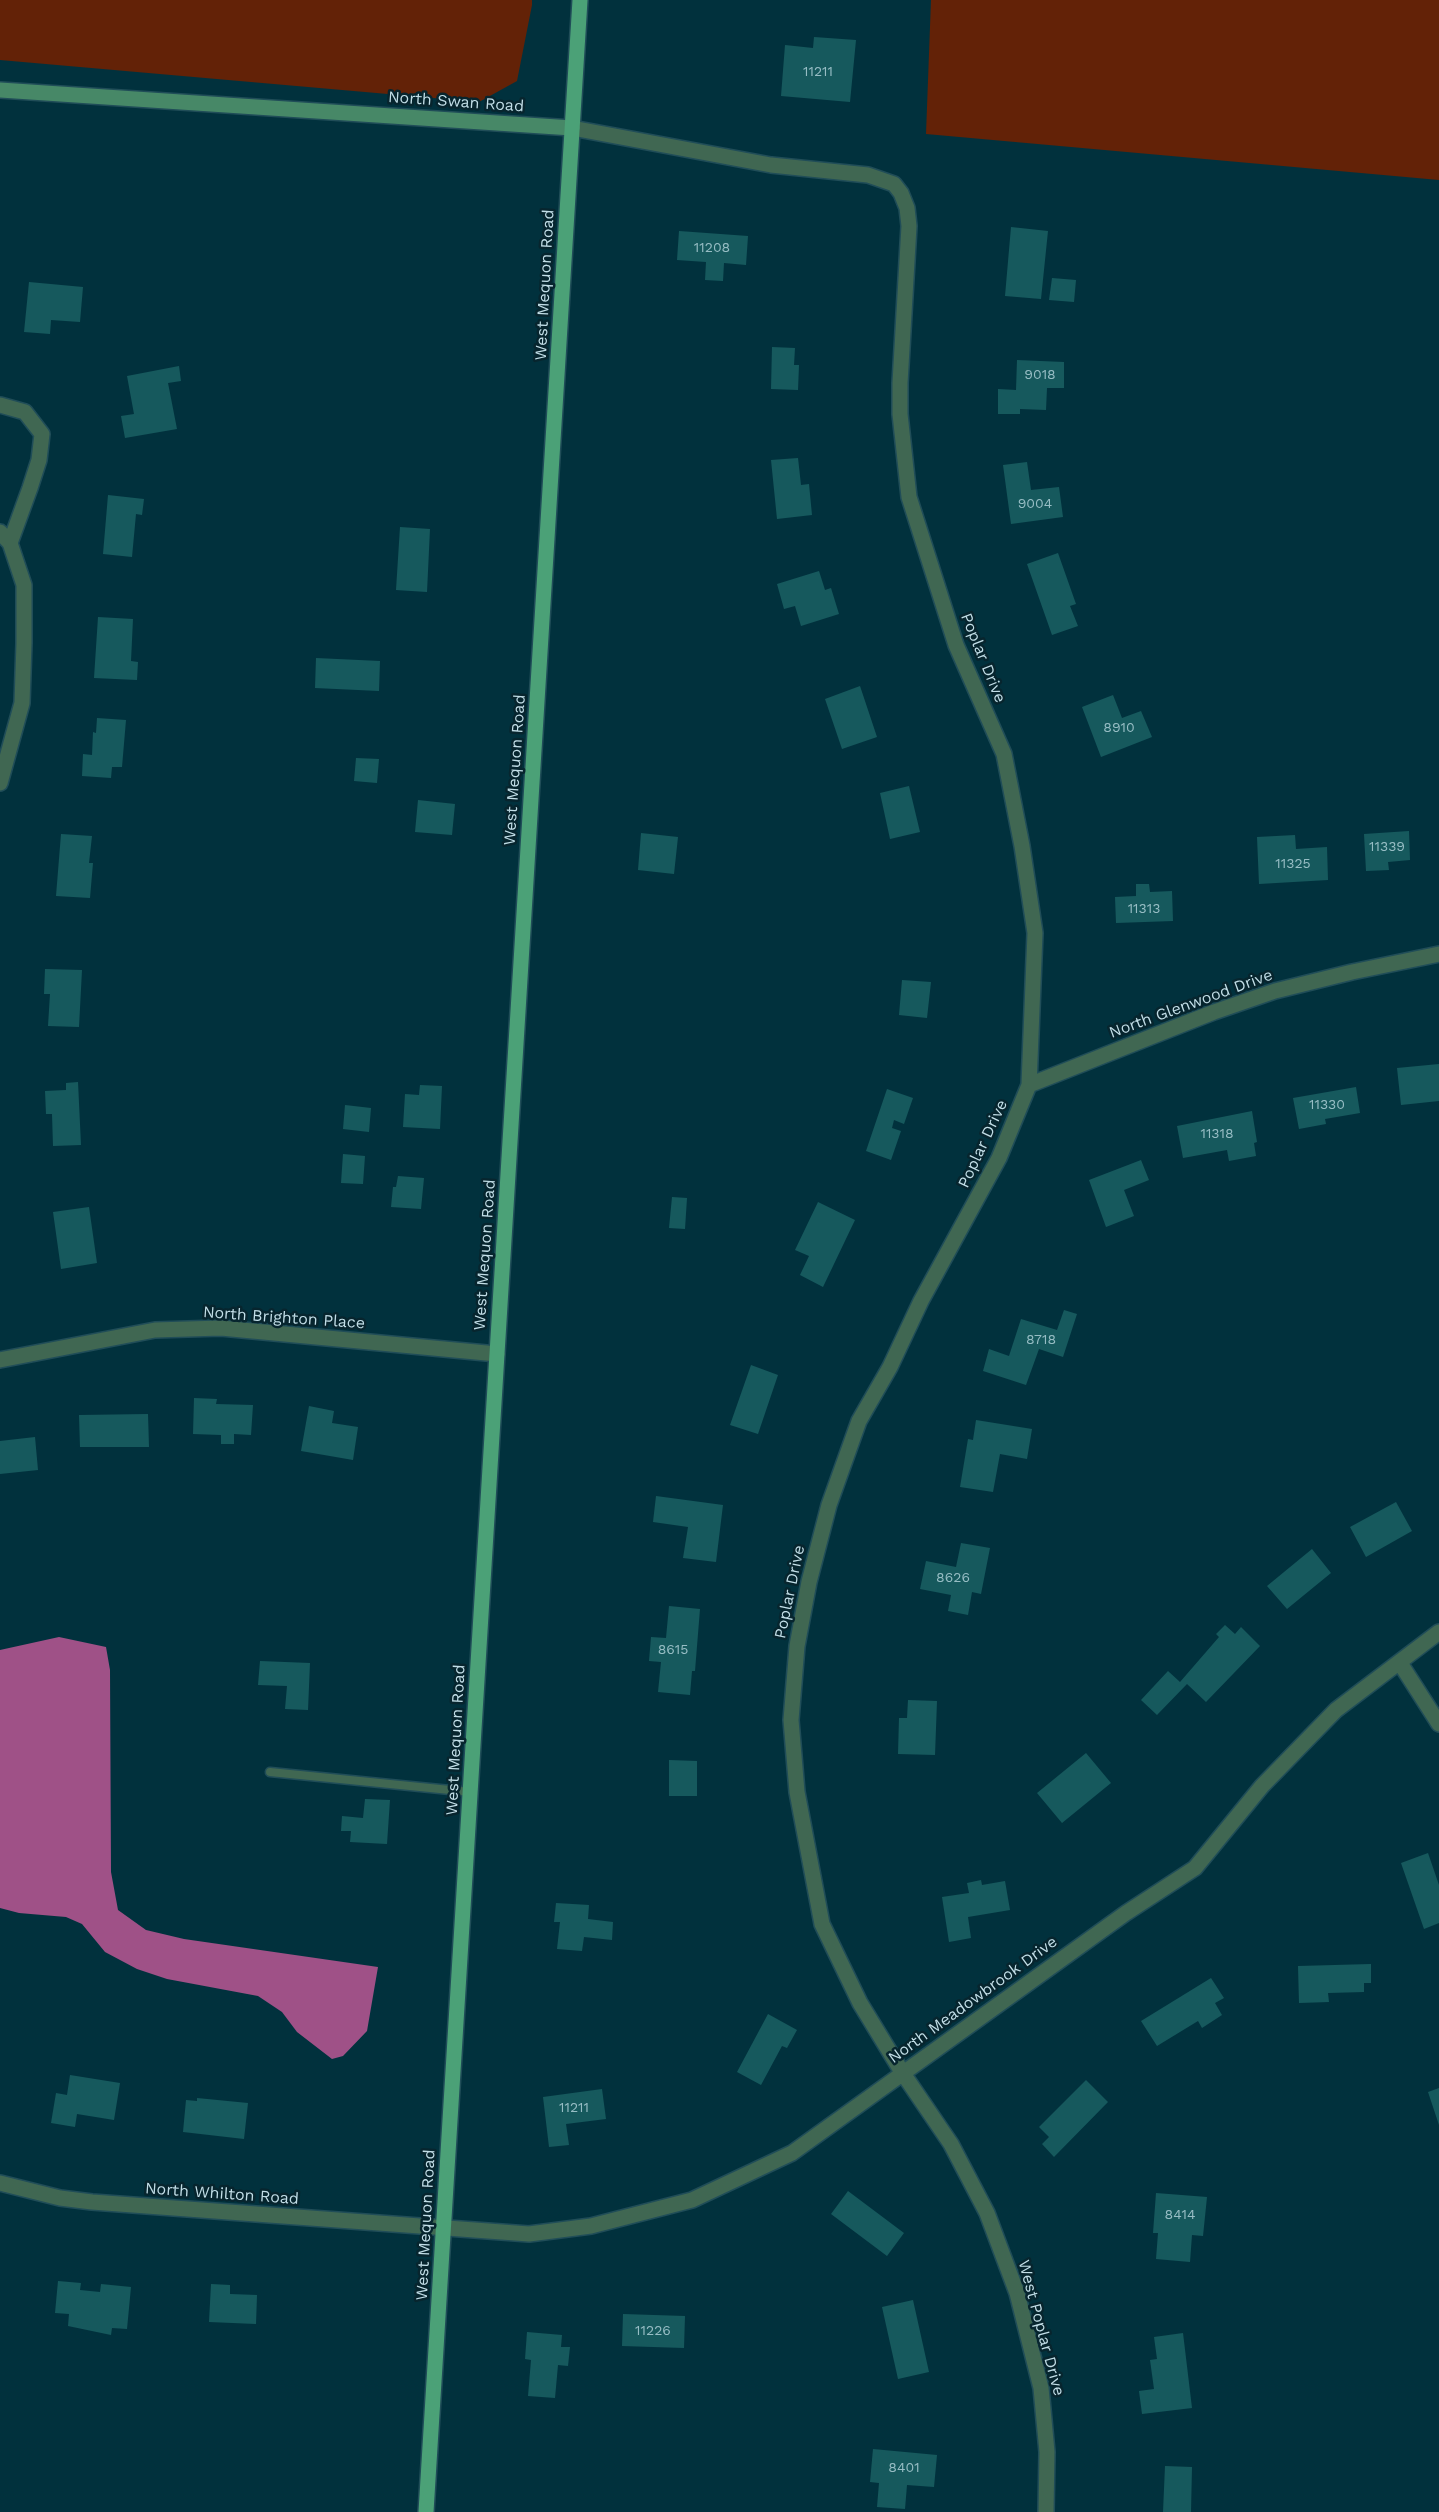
<!DOCTYPE html>
<style>
body{margin:0}
canvas{display:block;background:#01313d}
</style>
<canvas width="1439" height="2512"></canvas>
<script>
const ctx = document.querySelector('canvas').getContext('2d');
ctx.lineJoin = 'round';
function fillPath(path, color) { ctx.fillStyle = color; ctx.fill(path, 'evenodd'); }
const shape = rows => new Path2D(rows.map(r => 'M' + r).join(''));
function trace(path, color, width, dash) { ctx.strokeStyle = color; ctx.lineWidth = width; ctx.lineCap = dash ? 'butt' : 'round'; ctx.setLineDash(dash || []); ctx.stroke(path); }
function label(font, color, halo, rows, align = 'center') {
  ctx.font = font + ' "Work Sans",sans-serif'; ctx.lineWidth = 5; ctx.setLineDash([]); ctx.textBaseline = 'middle'; ctx.strokeStyle = halo; ctx.fillStyle = color; for (const [text, x, y, turn = 0] of rows) {
    ctx.save(); ctx.translate(x, y); ctx.rotate((+turn || 0) * Math.PI / 180); ctx.textAlign = isNaN(turn) ? turn : align; if (halo) ctx.strokeText(text, 0, 0); ctx.fillText(text, 0, 0); ctx.restore();
  }
}
const green = shape([
 [0,0,532,0,532,5,517,81,479,102,0,60],
 [931,0,1439,0,1439,180,926,134]
]);
const water = shape([
 [59,1637,106,1647,110,1670,111,1872,118,1910,146,1930,184,1939,378,1967,367,2031,343,2056,332,2059,297,2032,282,2012,258,1996,167,1979,137,1969,105,1952,82,1924,66,1917,19,1913,0,1908,0,1650]
]);
const building = shape([
 [814,37,856,40,850,102,781,96,785,45,813,48],
 [1011,227,1048,231,1041,299,1005,296],
 [679,231,748,236,746,265,724,263,723,281,705,280,706,262,677,260],
 [1052,278,1076,280,1074,302,1049,300],
 [29,282,83,287,80,322,51,320,50,334,24,332],
 [772,347,795,348,794,365,799,365,798,390,771,389],
 [1017,360,1064,362,1064,388,1047,388,1046,410,1020,409,1020,414,998,414,998,389,1016,390],
 [179,366,181,381,168,383,177,429,125,438,121,416,134,414,127,376],
 [798,458,801,485,809,484,812,515,777,519,771,460],
 [1027,462,1031,490,1059,487,1063,517,1011,524,1003,465],
 [108,495,144,499,142,515,136,514,132,557,103,554],
 [400,527,430,529,427,592,396,590],
 [1058,553,1076,604,1070,606,1078,626,1052,635,1027,564],
 [819,571,825,590,831,588,839,614,801,626,795,606,784,609,777,584],
 [98,617,133,619,131,661,138,662,137,680,94,678],
 [316,658,380,661,379,691,315,688],
 [860,686,877,737,842,749,825,699],
 [1113,695,1122,718,1141,711,1152,737,1101,757,1082,707],
 [97,718,126,720,122,767,112,767,111,778,82,776,83,754,92,755,93,732,96,733],
 [356,758,379,759,377,783,354,781],
 [909,786,920,832,890,839,880,793],
 [418,800,455,804,452,835,415,832],
 [1409,831,1410,860,1388,862,1389,870,1366,871,1364,834],
 [641,833,678,837,674,874,638,870],
 [61,834,92,836,89,863,93,863,90,898,56,896],
 [1295,835,1296,849,1327,847,1328,880,1259,884,1257,837],
 [1136,884,1149,884,1150,892,1172,891,1173,921,1116,923,1115,897,1136,896],
 [45,969,82,970,79,1027,48,1026,50,994,44,994],
 [902,980,931,982,927,1018,899,1015],
 [1439,1064,1439,1101,1401,1105,1397,1068],
 [78,1082,81,1145,53,1146,52,1114,46,1114,45,1091,66,1090,66,1083],
 [420,1085,442,1086,440,1129,403,1127,405,1094,419,1095],
 [1356,1087,1360,1113,1325,1119,1326,1124,1299,1129,1293,1098],
 [887,1089,913,1098,904,1124,894,1120,892,1128,901,1131,891,1160,866,1151],
 [345,1105,371,1108,369,1132,343,1129],
 [1252,1111,1257,1142,1254,1143,1256,1156,1229,1161,1227,1150,1183,1158,1177,1126],
 [343,1154,365,1156,363,1184,341,1183],
 [1141,1160,1149,1180,1124,1190,1134,1216,1106,1227,1089,1180],
 [398,1176,424,1178,421,1209,391,1207,393,1187,396,1187],
 [672,1197,687,1198,685,1229,669,1228],
 [818,1202,855,1220,823,1287,800,1275,809,1256,795,1250],
 [89,1207,97,1263,61,1269,53,1212],
 [1064,1310,1077,1314,1063,1357,1039,1349,1026,1385,983,1371,989,1349,1009,1356,1021,1319,1057,1330],
 [751,1365,778,1375,758,1434,730,1425],
 [194,1398,217,1399,216,1404,253,1405,251,1435,234,1434,234,1444,221,1444,221,1435,193,1434],
 [309,1406,334,1411,332,1423,358,1427,353,1460,301,1451],
 [148,1414,149,1447,80,1447,79,1415],
 [976,1420,1032,1429,1027,1459,1000,1454,993,1492,960,1487,968,1439,973,1440],
 [35,1437,38,1470,0,1474,0,1441],
 [656,1496,723,1505,716,1562,683,1558,688,1527,653,1522],
 [1396,1502,1412,1531,1366,1557,1350,1527],
 [961,1543,990,1548,981,1594,972,1592,968,1615,948,1611,951,1595,920,1589,926,1561,956,1567],
 [1312,1549,1331,1573,1287,1609,1267,1586],
 [669,1606,700,1609,695,1671,692,1671,690,1695,658,1692,661,1662,649,1661,651,1637,666,1638],
 [1225,1625,1235,1634,1241,1627,1260,1646,1206,1702,1187,1684,1157,1715,1141,1700,1168,1671,1180,1682,1219,1637,1216,1634],
 [260,1661,310,1663,308,1710,285,1709,287,1686,258,1685],
 [908,1700,937,1701,935,1755,898,1754,899,1718,907,1718],
 [1086,1753,1111,1783,1062,1823,1037,1793],
 [669,1760,697,1761,697,1796,669,1796],
 [365,1799,390,1800,387,1844,350,1842,351,1831,341,1831,342,1816,363,1818],
 [1428,1853,1439,1885,1439,1923,1424,1929,1401,1863],
 [981,1880,982,1885,1005,1881,1010,1910,968,1917,971,1938,949,1942,942,1897,969,1893,967,1883],
 [556,1903,589,1905,588,1919,613,1922,612,1940,584,1937,582,1951,557,1949,560,1922,554,1922],
 [1371,1964,1371,1983,1364,1983,1364,1992,1328,1993,1329,2002,1299,2003,1298,1966],
 [1211,1978,1224,1998,1215,2003,1222,2015,1202,2028,1198,2021,1157,2046,1141,2021],
 [768,2014,797,2030,787,2048,782,2046,761,2085,737,2072],
 [70,2075,120,2083,114,2120,77,2114,75,2127,51,2123,56,2093,67,2095],
 [1086,2080,1108,2102,1054,2157,1042,2144,1049,2137,1039,2127],
 [1439,2088,1439,2125,1428,2092],
 [602,2089,606,2119,566,2124,569,2145,549,2147,543,2097],
 [197,2098,248,2103,244,2139,183,2132,186,2100,197,2101],
 [848,2191,904,2233,887,2256,831,2214],
 [1156,2193,1207,2197,1203,2236,1192,2235,1190,2262,1156,2259,1158,2233,1153,2233],
 [58,2281,81,2283,80,2290,100,2292,101,2284,131,2287,127,2329,112,2328,111,2335,68,2326,69,2314,55,2313],
 [211,2284,230,2285,230,2294,257,2295,256,2324,209,2322],
 [913,2300,929,2372,898,2379,882,2307],
 [623,2314,685,2316,684,2348,622,2346],
 [527,2332,562,2335,561,2347,570,2347,568,2366,558,2365,555,2398,528,2396,531,2360,525,2359],
 [1183,2333,1192,2408,1142,2414,1139,2391,1154,2389,1150,2360,1157,2359,1154,2337],
 [873,2449,937,2455,934,2487,907,2485,905,2509,877,2507,879,2483,870,2482],
 [1165,2466,1192,2467,1191,2512,1163,2512]
]);
const lane = shape([
 [270,1772,470,1792]
]);
const street = shape([
 [572,128,771,165,868,175,894,184,901,193,907,208,909,226,900,383,900,414,909,497,956,645,1004,754,1022,846,1035,933,1029,1085,999,1158,921,1301,890,1367,859,1421,829,1505,809,1582,797,1646,791,1720,797,1792,822,1924,860,2003,902,2072,951,2144,987,2213,1017,2293,1041,2388,1047,2452,1046,2512],
 [0,405,25,412,42,434,39,460,30,488,10,543],
 [0,532,10,543,24,585,24,643,22,703,0,783],
 [1029,1085,1214,1012,1275,991,1352,972,1439,954],
 [0,1360,155,1330,221,1328,497,1354],
 [1400,1663,1439,1724],
 [0,2183,60,2198,92,2202,529,2234,591,2226,692,2200,792,2153,1126,1913,1195,1868,1262,1786,1336,1710,1439,1632]
]);
const secondary = shape([
 [0,90,572,128]
]);
const primary = shape([
 [426,2512,580,0]
]);
const numberNames = [
 ["11211",818,72],
 ["11208",712,248],
 ["9018",1040,375],
 ["9004",1035,504],
 ["8910",1119,728],
 ["11339",1387,847],
 ["11325",1293,864],
 ["11313",1144,909],
 ["11330",1327,1105],
 ["11318",1217,1134],
 ["8718",1041,1340],
 ["8626",953,1578],
 ["8615",673,1650],
 ["11211",574,2108],
 ["8414",1180,2215],
 ["11226",653,2331],
 ["8401",904,2468]
];
const streetNames = [
 ["North Swan Road",456,102,4],
 ["West Mequon Road",545,285,-87],
 ["Poplar Drive",983,658,68],
 ["West Mequon Road",515,770,-86],
 ["North Glenwood Drive",1191,1004,-20],
 ["Poplar Drive",983,1144,-65],
 ["West Mequon Road",485,1255,-86],
 ["North Brighton Place",284,1318,4],
 ["Poplar Drive",790,1592,-78],
 ["West Mequon Road",456,1740,-87],
 ["North Meadowbrook Drive",973,2000,-36],
 ["North Whilton Road",222,2194,4],
 ["West Mequon Road",426,2225,-87],
 ["West Poplar Drive",1041,2328,75]
];
fillPath(green, '#632207');
fillPath(water, '#9f5187');
fillPath(building, '#16595d');
trace(lane, '#204d58', 11);
trace(street, '#204d58', 18);
trace(secondary, '#204d58', 18);
trace(primary, '#204d58', 18);
trace(lane, '#406752', 8);
trace(street, '#406752', 15);
trace(secondary, '#478867', 15);
trace(primary, '#4ba177', 15);
label('14px', '#97bdc4', null, numberNames);
label('16px', '#c2dee7', '#07252e', streetNames);
</script>
